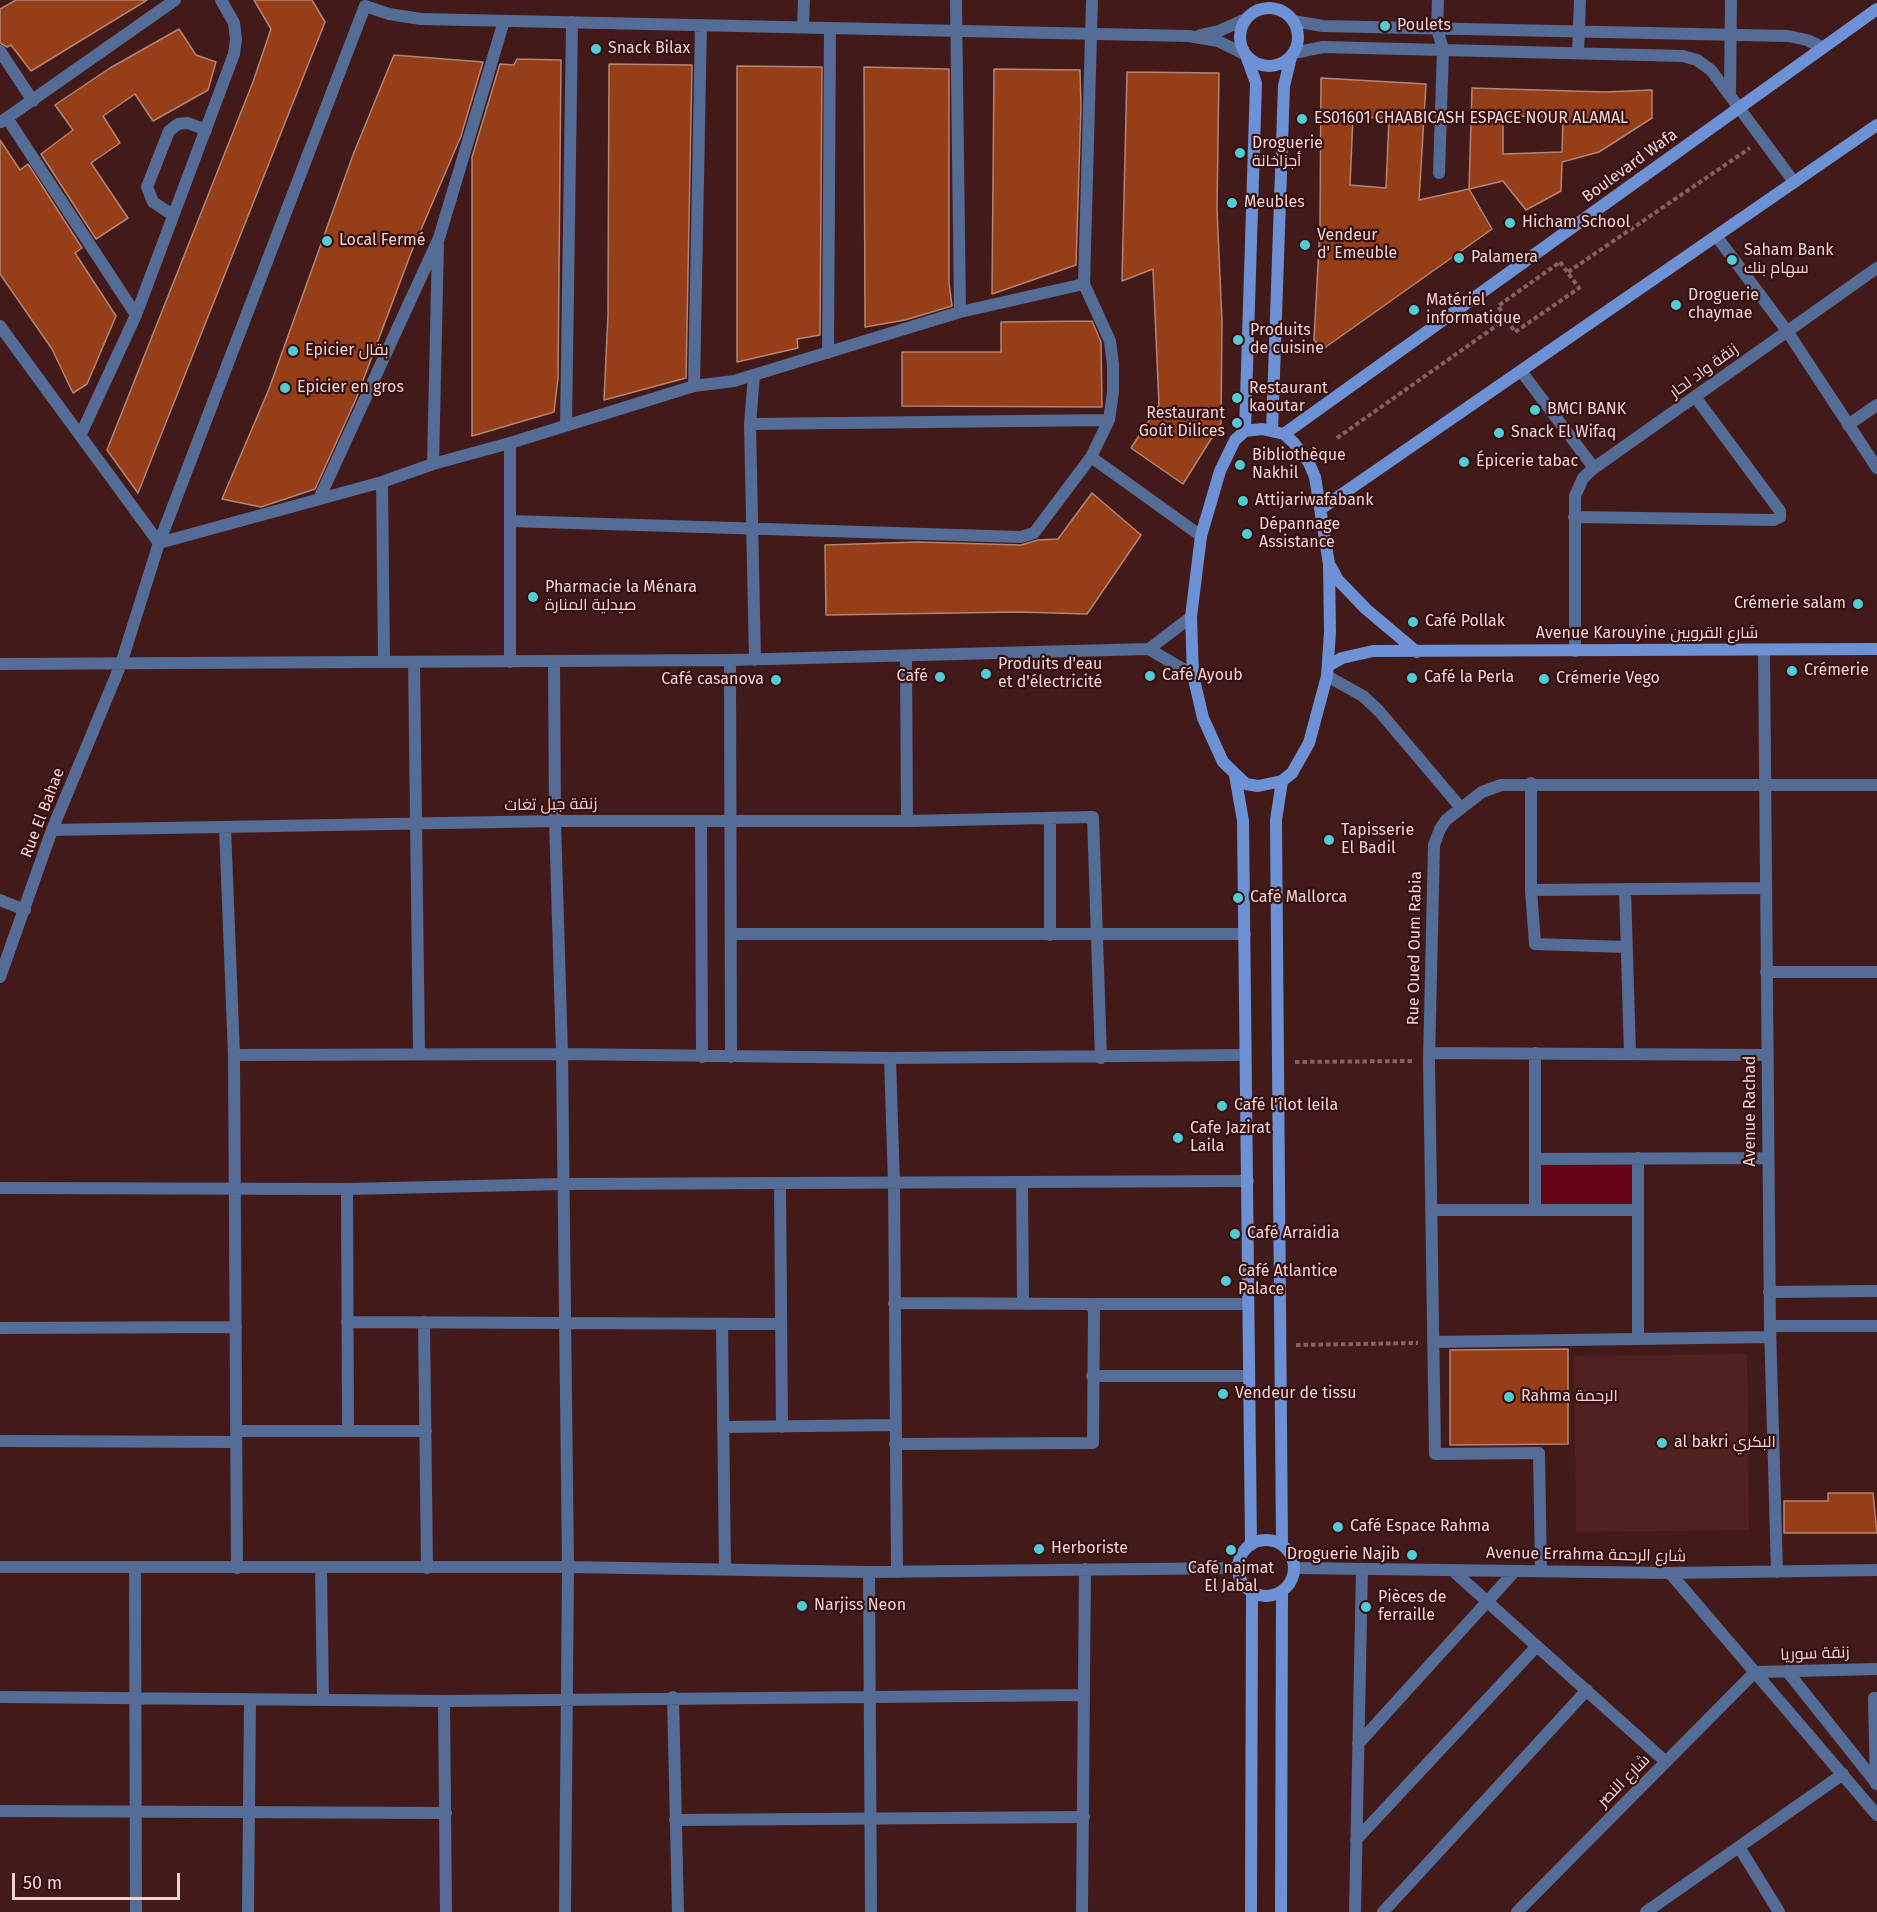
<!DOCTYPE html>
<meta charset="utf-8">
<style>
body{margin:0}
#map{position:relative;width:1877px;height:1912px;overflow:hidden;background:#421a1a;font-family:"Fira Sans",sans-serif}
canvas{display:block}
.scale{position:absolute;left:12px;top:1873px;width:168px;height:27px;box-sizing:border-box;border:3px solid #f0d4d3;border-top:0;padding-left:8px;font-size:18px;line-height:21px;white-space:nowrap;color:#f0d4d3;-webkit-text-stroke:4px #371011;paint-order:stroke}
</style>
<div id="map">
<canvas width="1877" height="1912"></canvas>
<div class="scale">50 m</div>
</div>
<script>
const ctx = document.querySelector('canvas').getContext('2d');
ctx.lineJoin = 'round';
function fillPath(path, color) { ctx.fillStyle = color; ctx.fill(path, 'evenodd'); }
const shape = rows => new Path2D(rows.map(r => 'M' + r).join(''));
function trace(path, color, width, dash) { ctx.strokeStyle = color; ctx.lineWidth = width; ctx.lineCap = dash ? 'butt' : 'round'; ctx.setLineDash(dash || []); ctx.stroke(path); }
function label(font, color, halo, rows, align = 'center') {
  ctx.font = font + ' "Fira Sans",Cairo,sans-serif'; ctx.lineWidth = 4.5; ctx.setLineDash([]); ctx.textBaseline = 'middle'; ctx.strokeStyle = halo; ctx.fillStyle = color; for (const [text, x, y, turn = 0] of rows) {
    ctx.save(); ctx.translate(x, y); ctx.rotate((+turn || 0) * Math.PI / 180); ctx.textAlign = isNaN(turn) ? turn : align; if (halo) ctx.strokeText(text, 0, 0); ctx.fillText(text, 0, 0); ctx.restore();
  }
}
const built = shape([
 [1747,1354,1749,1530,1576,1532,1574,1356]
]);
const green = shape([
 [1638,1158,1637,1210,1535,1210,1535,1159]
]);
const building = shape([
 [16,0,147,0,31,71,11,45,7,47,0,43,0,9,16,0],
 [254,0,312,0,325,22,138,493,107,450,253,82,271,29,254,0],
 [179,29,196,55,216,62,208,90,153,121,135,94,103,116,120,143,91,163,128,218,96,239,41,154,73,130,55,105,110,68,179,29],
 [394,55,483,62,461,136,411,253,356,399,315,489,261,507,222,499,269,389,353,155,394,55],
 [517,59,561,60,558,378,554,412,472,436,472,157,500,64,514,65,517,59],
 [609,64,692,65,686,378,604,400,608,315,609,64],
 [737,66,822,67,820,335,797,339,798,348,737,362,737,66],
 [864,67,949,69,949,283,952,306,905,320,865,327,864,67],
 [994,69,1080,70,1081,106,1076,265,992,294,994,69],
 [1127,72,1219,73,1217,209,1222,322,1221,423,1183,484,1131,448,1159,405,1153,269,1122,281,1127,72],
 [1321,78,1426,84,1419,200,1469,189,1492,229,1323,349,1314,340,1320,227,1321,78],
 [1353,116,1389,119,1386,188,1350,185,1353,116],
 [1472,88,1605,92,1652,90,1652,118,1599,152,1562,162,1561,191,1526,210,1503,181,1469,189,1472,88],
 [1503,116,1563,117,1562,152,1503,154,1503,116],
 [0,140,20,170,28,164,82,248,75,253,116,316,87,384,73,393,52,349,0,274,0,140],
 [1092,321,1101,342,1102,407,902,406,902,352,1001,352,1001,322,1092,321],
 [1092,493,1141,535,1087,614,1019,612,826,615,825,545,918,542,1021,545,1038,540,1058,539,1092,493],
 [1568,1349,1568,1444,1450,1445,1450,1350,1568,1349],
 [1828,1493,1873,1493,1877,1533,1784,1533,1784,1501,1828,1501,1828,1493]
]);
const path = shape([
 [1560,262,1579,288,1515,332,1498,306,1560,262],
 [1568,272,1750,148],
 [1337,438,1506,319],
 [1295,1062,1413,1061],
 [1296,1345,1418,1343]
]);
const lane = shape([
 [173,215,153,202,147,187,169,131,178,124,188,123,206,130],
 [0,1811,446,1813],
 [675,1820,1084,1817]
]);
const street = shape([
 [956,0,960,312],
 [1438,0,1437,29,1443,49,1439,173],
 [365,6,389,14,421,19,1189,36,1218,41,1244,54],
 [1293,21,1323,26,1788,36,1807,40,1822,47],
 [803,27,804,0],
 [1200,35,1219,31,1246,19],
 [0,51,33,101],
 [1294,53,1323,47,1683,56,1697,60,1711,70,1794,182],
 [1578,53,1580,0],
 [1730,92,1731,0],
 [7,118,136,315],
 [1,122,175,0],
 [1717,237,1787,331,1877,468],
 [0,326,159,543,382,482,433,464,510,443,694,386,734,381,960,312,1084,284],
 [828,353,830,28],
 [1521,371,1594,468],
 [754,375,750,424,755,660],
 [694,386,701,25],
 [750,424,1109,420],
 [566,425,572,22],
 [1848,425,1877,405],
 [81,434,136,315,234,54,236,39,234,23,221,0],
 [510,443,510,662],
 [1091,457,1201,536],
 [433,464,438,243],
 [382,482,384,662],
 [319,499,439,238,504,21],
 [1574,517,1774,520,1780,517,1780,511,1696,398],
 [510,521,1021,537,1034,533,1091,457,1109,420,1113,392,1113,365,1110,341,1084,284,1092,0],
 [1149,649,1191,617],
 [1764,650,1770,1326,1777,1572],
 [1575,651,1575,496,1583,478,1594,468,1877,268],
 [906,657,907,821],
 [730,660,731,1057],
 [554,661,555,821,562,1054,568,1567,565,1912],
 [414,662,419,1053],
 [0,664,730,660,1149,649,1193,675],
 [1327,676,1363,696,1379,711,1461,808],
 [1531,783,1531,890,1535,944,1626,947],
 [1050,819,1050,935],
 [701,821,702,1057],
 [225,827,234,1055,237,1568],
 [52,830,555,821,907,821,1093,817,1101,1058],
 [1625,889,1630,1054],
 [1531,890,1765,888],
 [0,900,25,910],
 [731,934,1245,934],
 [1766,972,1877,972],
 [0,977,52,830,121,664,159,543,365,6],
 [1430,1053,1767,1055],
 [1535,1053,1535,1210],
 [234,1055,562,1054,890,1058,1245,1055],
 [890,1058,894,1184,897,1572],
 [1638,1158,1638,1339],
 [1535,1159,1768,1158],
 [780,1184,782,1427],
 [1022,1184,1023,1303],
 [0,1188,347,1189,564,1184,1248,1181],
 [347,1189,348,1431],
 [1431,1210,1637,1210],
 [1769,1292,1877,1291],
 [894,1303,1089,1304,1094,1309,1093,1443,895,1444],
 [1092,1304,1247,1304],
 [347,1322,780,1324],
 [424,1322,427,1568],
 [722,1324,725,1569],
 [1770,1326,1877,1326],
 [0,1328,236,1327],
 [1433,1342,1770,1337],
 [1092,1376,1249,1376],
 [723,1427,894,1425],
 [236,1431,426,1431],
 [0,1441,236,1442],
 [0,1567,568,1567,869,1572,1238,1568],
 [135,1568,136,1912],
 [321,1568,323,1700],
 [1295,1568,1670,1573,1877,1570],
 [1452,1570,1666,1762],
 [1541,1571,1539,1453,1435,1454,1429,1061,1434,845,1440,829,1446,820,1482,792,1501,785,1877,785],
 [869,1572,871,1912],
 [1670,1573,1877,1815],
 [1787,1671,1877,1784],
 [0,1697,444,1701,1084,1695],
 [673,1697,678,1912],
 [444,1701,446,1912],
 [1358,1744,1515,1571],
 [1876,1784,1874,1698,1877,1698],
 [1356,1840,1537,1646],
 [1739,1847,1779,1912],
 [248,1912,250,1700],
 [1082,1912,1085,1569],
 [1355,1912,1362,1569],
 [1383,1912,1587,1690],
 [1517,1912,1755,1672,1877,1669],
 [1646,1912,1843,1774]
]);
const secondary = shape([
 '1240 37a29 29 0 1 1 58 0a29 29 0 1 1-58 0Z',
 [1262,429,1284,434,1294,443,1309,463,1315,477,1329,564,1330,632,1327,676,1309,743,1292,773,1282,781,1258,786,1246,784,1223,762,1203,718,1193,675,1191,617,1201,536,1220,471,1235,440,1245,431,1262,429],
 [1245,431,1256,83,1247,58],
 [1272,431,1284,86,1291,57],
 [1284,434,1877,9],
 [1322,508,1877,125],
 [1331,567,1338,580,1366,609,1417,652],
 [1328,666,1342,658,1373,651,1877,649],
 [1235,775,1243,821,1251,1545],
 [1282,781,1276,820,1282,1545],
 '1238 1568a28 28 0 1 1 56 0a28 28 0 1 1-56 0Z',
 [1251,1912,1252,1592],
 [1281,1912,1282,1592]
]);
const markers = [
 [1385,26,6,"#51ccd4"],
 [596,49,6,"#51ccd4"],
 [1302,119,6,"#51ccd4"],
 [1240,153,6,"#51ccd4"],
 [1232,203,6,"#51ccd4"],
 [1510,223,6,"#51ccd4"],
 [327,241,6,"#51ccd4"],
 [1305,245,6,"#51ccd4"],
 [1459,258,6,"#51ccd4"],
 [1732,260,6,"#51ccd4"],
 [1676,305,6,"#51ccd4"],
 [1414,310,6,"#51ccd4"],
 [1238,340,6,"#51ccd4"],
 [293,351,6,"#51ccd4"],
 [285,388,6,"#51ccd4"],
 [1237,398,6,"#51ccd4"],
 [1535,410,6,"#51ccd4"],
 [1237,423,6,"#51ccd4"],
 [1499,433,6,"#51ccd4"],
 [1464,462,6,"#51ccd4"],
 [1240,465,6,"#51ccd4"],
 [1243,501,6,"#51ccd4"],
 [1247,534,6,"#51ccd4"],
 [533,597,6,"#51ccd4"],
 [1858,604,6,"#51ccd4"],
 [1413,622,6,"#51ccd4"],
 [1792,671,6,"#51ccd4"],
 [986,674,6,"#51ccd4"],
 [1150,676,6,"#51ccd4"],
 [940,677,6,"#51ccd4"],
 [1412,678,6,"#51ccd4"],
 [1544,679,6,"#51ccd4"],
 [776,680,6,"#51ccd4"],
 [1329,840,6,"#51ccd4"],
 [1238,898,6,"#51ccd4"],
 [1222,1106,6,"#51ccd4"],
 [1178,1138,6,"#51ccd4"],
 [1235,1234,6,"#51ccd4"],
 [1226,1281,6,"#51ccd4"],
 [1223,1394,6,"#51ccd4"],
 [1509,1397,6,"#51ccd4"],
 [1662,1443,6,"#51ccd4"],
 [1338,1527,6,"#51ccd4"],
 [1039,1549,6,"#51ccd4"],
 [1231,1550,6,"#51ccd4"],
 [1412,1555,6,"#51ccd4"],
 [802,1606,6,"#51ccd4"],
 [1366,1607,6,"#51ccd4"]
];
const poiNames = [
 ["Poulets",1397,26],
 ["Snack Bilax",608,49],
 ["ES01601 CHAABICASH ESPACE NOUR ALAMAL",1314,119],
 ["Droguerie",1252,144],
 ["أجزاخانة",1252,162],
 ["Meubles",1244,203],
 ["Hicham School",1522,223],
 ["Vendeur",1317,236],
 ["d' Emeuble",1317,254],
 ["Local Fermé",339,241],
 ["Saham Bank",1744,251],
 ["سهام بنك",1744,269],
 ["Palamera",1471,258],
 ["Droguerie",1688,296],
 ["chaymae",1688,314],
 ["Matériel",1426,301],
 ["informatique",1426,319],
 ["Produits",1250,331],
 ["de cuisine",1250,349],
 ["Epicier بقال",305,351],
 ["Epicier en gros",297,388],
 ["Restaurant",1249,389],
 ["kaoutar",1249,407],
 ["BMCI BANK",1547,410],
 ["Restaurant",1225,414,"right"],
 ["Goût Dilices",1225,432,"right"],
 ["Snack El Wifaq",1511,433],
 ["Bibliothèque",1252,456],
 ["Nakhil",1252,474],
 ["Épicerie tabac",1476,462],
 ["Attijariwafabank",1255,501],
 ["Dépannage",1259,525],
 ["Assistance",1259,543],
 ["Pharmacie la Ménara",545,588],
 ["صيدلية المنارة",545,606],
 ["Crémerie salam",1846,604,"right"],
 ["Café Pollak",1425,622],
 ["Produits d'eau",998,665],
 ["et d'électricité",998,683],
 ["Crémerie",1804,671],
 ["Café Ayoub",1162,676],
 ["Café",928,677,"right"],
 ["Café la Perla",1424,678],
 ["Crémerie Vego",1556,679],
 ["Café casanova",764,680,"right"],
 ["Tapisserie",1341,831],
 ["El Badil",1341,849],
 ["Café Mallorca",1250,898],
 ["Café l'îlot leila",1234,1106],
 ["Cafe Jazirat",1190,1129],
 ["Laila",1190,1147],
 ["Café Arraidia",1247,1234],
 ["Café Atlantice",1238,1272],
 ["Palace",1238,1290],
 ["Vendeur de tissu",1235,1394],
 ["Rahma الرحمة",1521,1397],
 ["al bakri البكري",1674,1443],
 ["Café Espace Rahma",1350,1527],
 ["Herboriste",1051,1549],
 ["Droguerie Najib",1400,1555,"right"],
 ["Café najmat",1231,1569,"center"],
 ["El Jabal",1231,1587,"center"],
 ["Pièces de",1378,1598],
 ["ferraille",1378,1616],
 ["Narjiss Neon",814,1606]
];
const streetNames = [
 ["Boulevard Wafa",1630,166,-36],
 ["زنقة واد لحار",1704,371,-36],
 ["Avenue Karouyine شارع القرويين",1647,634],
 ["زنقة جبل تغات",551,805,-1],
 ["Rue El Bahae",43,813,-69],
 ["Rue Oued Oum Rabia",1415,948,-89],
 ["Avenue Rachad",1751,1111,-90],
 ["Avenue Errahma شارع الرحمة",1586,1555,1],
 ["زنقة سوريا",1815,1654,-2],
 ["شارع النصر",1624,1781,-45]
];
fillPath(built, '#512121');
fillPath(green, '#660515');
fillPath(building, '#963e18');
trace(building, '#b38574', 1.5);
trace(path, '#856262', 4, [4.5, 3]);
trace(lane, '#546c96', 12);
trace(street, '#546c96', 12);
trace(secondary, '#6c91d4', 12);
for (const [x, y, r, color] of markers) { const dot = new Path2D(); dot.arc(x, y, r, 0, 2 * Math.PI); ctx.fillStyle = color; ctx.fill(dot); trace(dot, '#371011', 2); }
label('16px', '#f0d4d3', '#371011', poiNames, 'left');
label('16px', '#f0d4d3', '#371011', streetNames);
</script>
